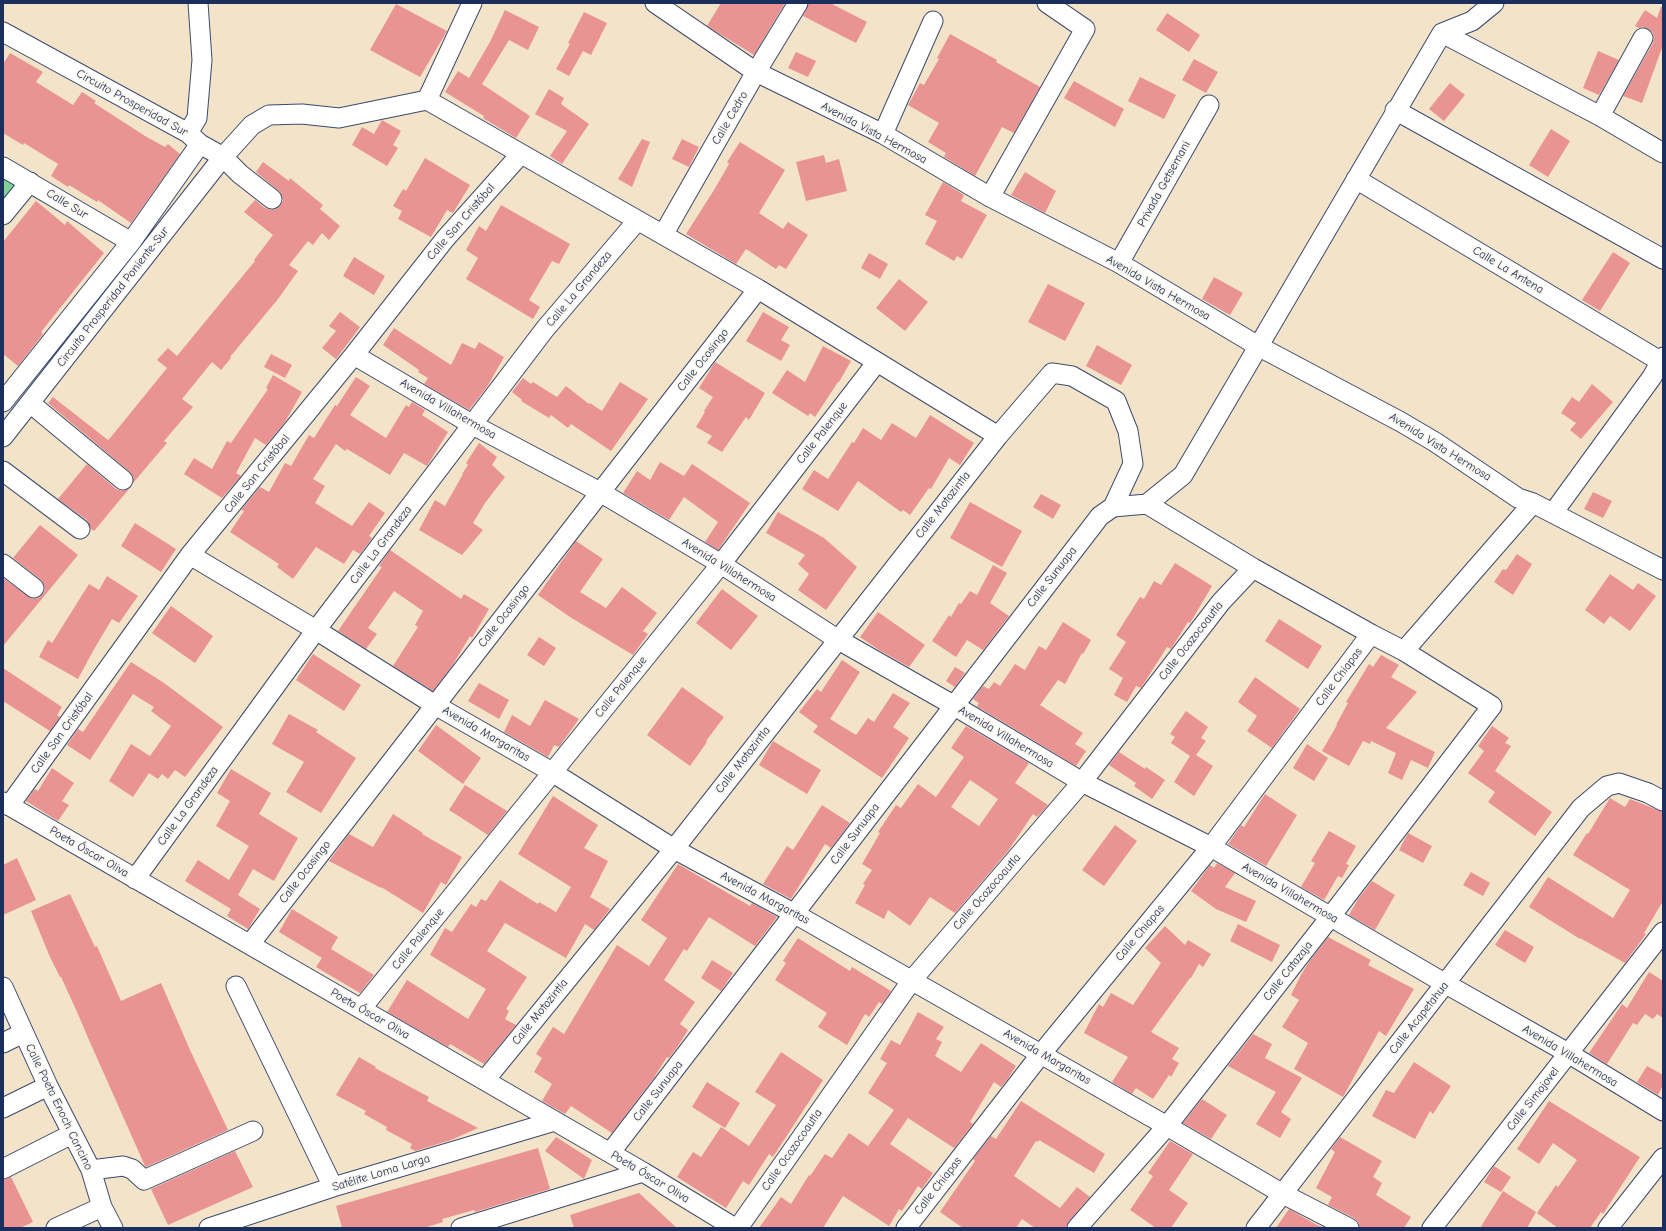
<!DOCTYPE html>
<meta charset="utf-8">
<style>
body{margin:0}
#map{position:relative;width:1666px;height:1231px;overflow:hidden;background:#f3e3c8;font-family:"Comic Neue",sans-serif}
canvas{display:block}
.frame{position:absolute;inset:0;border:4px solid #1b2f5e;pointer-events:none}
</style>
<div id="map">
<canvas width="1666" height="1231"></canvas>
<div class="frame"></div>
</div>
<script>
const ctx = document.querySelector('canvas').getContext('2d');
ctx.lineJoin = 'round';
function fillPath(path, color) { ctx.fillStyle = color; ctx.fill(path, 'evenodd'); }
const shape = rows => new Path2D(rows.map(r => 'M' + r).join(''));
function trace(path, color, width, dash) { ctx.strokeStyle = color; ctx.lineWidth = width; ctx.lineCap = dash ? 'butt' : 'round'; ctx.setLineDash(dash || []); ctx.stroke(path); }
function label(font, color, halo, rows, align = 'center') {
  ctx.font = font + ' "Comic Neue",sans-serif'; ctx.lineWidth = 3.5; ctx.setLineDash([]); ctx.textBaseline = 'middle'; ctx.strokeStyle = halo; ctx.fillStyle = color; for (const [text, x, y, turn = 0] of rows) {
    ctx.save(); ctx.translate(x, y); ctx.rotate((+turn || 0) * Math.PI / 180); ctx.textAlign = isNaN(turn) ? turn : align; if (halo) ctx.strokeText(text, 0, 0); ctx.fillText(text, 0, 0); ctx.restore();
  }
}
const green = shape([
 [3,174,21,184,3,205]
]);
const building = shape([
 [721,3,785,3,754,55,707,26],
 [809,3,830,3,867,22,856,43,803,16],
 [396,4,447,31,420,77,370,50],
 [1661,7,1663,7,1663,45,1642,103,1623,96,1653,43,1654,38,1653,33,1649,29,1643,27,1639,28,1635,26,1645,10,1657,18],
 [505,10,539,27,528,50,509,40,482,84,530,116,516,138,483,118,484,116,445,92,458,71,469,78,490,42],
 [584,12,607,23,591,55,583,51,569,76,556,69,570,44,568,43],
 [1167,13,1200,35,1189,52,1156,30],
 [950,34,997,60,996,62,1040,87,1014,133,1002,127,975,176,944,157,946,153,928,142,939,123,908,105,920,83,924,85,939,59,937,58],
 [1598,51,1619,60,1599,95,1583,88],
 [796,52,816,61,808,77,788,68],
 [10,53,43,72,36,82,73,105,82,92,96,101,94,103,145,136,165,147,168,144,180,154,131,223,98,200,97,202,69,185,68,187,51,176,58,164,24,143,23,145,3,133,3,64],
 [1194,59,1218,72,1206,93,1182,80],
 [1140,77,1176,95,1164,119,1128,101],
 [1074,81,1124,109,1115,127,1064,98],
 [1450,83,1465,95,1444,121,1429,109],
 [549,89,564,98,561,104,589,124,562,164,550,156,567,131,535,114],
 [382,120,401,131,393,145,398,148,387,166,352,145,362,127,374,134],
 [1551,129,1570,141,1548,177,1529,165],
 [642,139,650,142,632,187,618,179],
 [682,139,699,147,689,167,672,159],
 [740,142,785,170,759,213,783,229,788,222,808,235,786,269,779,265,776,269,746,249,736,264,686,234,714,190,729,164,727,162],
 [824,155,826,163,839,159,847,191,806,201,796,162],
 [425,158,470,185,453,213,447,210,431,237,398,219,402,211,393,206,403,189,406,191],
 [263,162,289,181,290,178,323,205,320,209,340,226,329,240,322,233,313,245,308,241,289,265,298,271,278,299,230,357,231,358,221,370,212,362,182,399,193,407,164,441,167,443,133,483,133,477,130,472,48,403,53,397,108,440,111,437,167,368,157,360,168,348,177,356,255,261,254,260,273,235,244,212,255,200,265,208,271,210,276,209,280,206,283,201,282,195,279,191,256,172],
 [1025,172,1056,191,1045,213,1011,195],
 [943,182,964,195,961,201,987,215,962,259,957,256,954,261,925,244,937,221,925,215],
 [36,201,65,225,67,221,104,253,41,332,43,334,18,366,3,354,3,242],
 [501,205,570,244,559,264,552,261,529,300,540,307,533,319,466,279,478,258,466,250,479,226,486,231],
 [1613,252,1630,263,1600,311,1582,300],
 [869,253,888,264,880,279,861,268],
 [354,257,385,276,374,295,343,276],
 [1214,277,1243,293,1230,315,1202,299],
 [899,279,928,302,905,331,876,308],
 [1048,284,1085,303,1065,341,1028,322],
 [340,312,360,327,336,359,322,348,336,331,329,326],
 [763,312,789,327,781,340,790,345,781,361,746,341],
 [394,328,451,365,462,343,475,349,479,342,504,357,487,387,469,410,424,384,428,378,418,372,419,370,383,345],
 [1097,345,1132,365,1121,385,1086,366],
 [823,346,851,361,839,382,838,382,815,417,810,413,808,416,772,393,787,370,805,382],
 [271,354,292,365,285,378,264,367],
 [715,362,765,393,749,420,746,417,722,452,707,443,712,436,696,427,705,412,704,411,713,397,699,388],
 [273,375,302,392,285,422,266,445,255,438,236,473,241,476,222,498,184,474,194,458,212,469,227,441,231,443,268,389,266,388],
 [356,377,370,386,350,415,386,438,406,405,409,407,412,402,425,410,422,415,448,432,427,466,404,453,390,475,347,449,345,451,336,444,313,479,325,486,315,503,352,526,369,502,385,513,369,536,372,538,360,554,353,550,344,564,316,547,293,579,277,567,279,564,230,532,244,511,241,510,260,487,269,492,285,463,291,466,309,435,314,438,335,405,337,406],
 [523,378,531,384,533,382,557,397,566,386,589,404,590,403,602,411,620,382,648,399,611,451,571,424,568,428,551,415,549,418,521,401,522,400,512,392],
 [1592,384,1613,402,1581,439,1570,430,1576,423,1561,413,1572,397,1579,402],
 [930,415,974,443,960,465,949,458,931,489,929,488,910,515,903,510,901,512,858,481,838,511,802,489,814,470,828,479,852,442,854,443,863,428,881,440,892,423,916,438],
 [479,443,497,457,492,465,505,477,485,503,473,523,483,530,462,555,419,530,435,500,445,506,463,474,462,474,468,465,466,463],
 [660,462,684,476,692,464,750,503,718,550,705,542,718,522,684,497,669,520,623,493,637,471,650,480],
 [87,464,116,489,122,491,129,489,94,531,91,529,87,520,58,499],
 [1593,492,1612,501,1603,518,1584,509],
 [1041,494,1061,505,1053,519,1033,507],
 [970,502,1022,531,1002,567,950,538],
 [778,512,824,538,857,567,826,610,798,590,809,574,798,564,805,555,766,533],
 [135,523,176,549,161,572,121,546],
 [40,525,78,555,3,646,3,578,32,599,39,598,43,594,45,590,44,584,41,580,13,558],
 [576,541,603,559,580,592,606,608,622,587,657,613,643,631,648,634,633,655,570,617,538,595],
 [390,550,461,599,464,594,489,609,472,638,470,636,452,666,433,691,393,666,418,627,415,625,423,611,394,591,368,628,377,634,366,649,338,631,382,567,379,566],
 [1517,554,1532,564,1513,595,1494,582,1503,569,1506,570],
 [1175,563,1212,586,1190,623,1188,622,1171,649,1167,647,1141,688,1136,686,1127,702,1114,695,1123,678,1109,669,1126,642,1116,635,1140,597,1144,599,1154,581,1161,585],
 [993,565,1007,573,990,603,1009,616,983,650,967,640,956,657,932,641,949,615,951,617,959,603,961,604,970,591,977,595],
 [1610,574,1633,590,1638,583,1656,596,1630,631,1610,616,1604,624,1585,610],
 [107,576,138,596,119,623,112,619,93,651,78,679,39,657,48,640,52,643,89,584,99,590],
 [722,589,758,616,731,650,696,623],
 [171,606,213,636,195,663,152,633],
 [878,612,925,645,909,667,879,650,860,637],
 [1279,619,1322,646,1308,669,1265,641],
 [1063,622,1091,640,1083,654,1082,653,1065,684,1058,680,1040,705,1083,733,1075,744,1086,751,1076,766,978,707,977,706,979,703,973,699,983,686,989,689,994,682,1000,686,1015,664,1025,670,1039,646,1046,650],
 [539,637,556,648,544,666,527,655],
 [313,654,361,685,344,711,296,680],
 [1381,655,1399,665,1391,677,1417,692,1386,728,1435,752,1428,768,1411,760,1402,780,1388,773,1396,753,1371,741,1370,744,1363,741,1349,766,1322,751,1337,725,1336,725,1348,703,1346,702,1369,664,1373,667],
 [842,660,860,672,830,719,856,735,868,718,874,722,893,693,910,703,893,727,909,738,882,778,813,732,818,726,799,712,817,689,821,692],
 [131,662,164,683,223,727,185,777,175,770,168,779,162,774,158,779,149,773,133,797,109,781,131,744,150,756,171,726,151,711,154,707,133,694,90,760,67,745,78,729,83,732],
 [955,667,965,673,955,687,946,681],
 [3,668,62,707,57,715,60,717,50,731,3,701],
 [1255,677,1300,709,1272,748,1247,731,1257,716,1238,702],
 [479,683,509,700,499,719,468,701],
 [682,687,724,717,706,741,707,742,690,766,647,735],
 [545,700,579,719,559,747,554,745,548,757,504,732,512,715,530,726],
 [1186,711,1208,727,1201,738,1206,741,1196,755,1213,766,1194,796,1174,782,1190,756,1171,743,1175,737,1170,734],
 [289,714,318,730,316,732,356,758,321,813,286,792,304,762,272,744],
 [436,725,481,758,463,784,418,751],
 [966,726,1029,763,1015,783,1048,805,1037,817,1033,814,1008,851,955,913,930,897,910,926,888,910,884,919,855,903,865,885,863,884,872,870,862,864,880,833,878,832,896,805,901,808,918,784,936,797,964,757,951,748],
 [970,780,998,799,979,826,951,807],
 [1492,726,1509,738,1505,743,1511,746,1495,771,1552,812,1535,836,1488,802,1495,792,1468,773,1484,751,1478,746],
 [773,741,821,770,807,794,759,765],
 [1307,744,1328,758,1314,781,1293,768],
 [1119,752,1145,769,1146,767,1165,780,1152,799,1134,786,1136,783,1109,765],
 [52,768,74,783,62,801,69,805,58,821,26,801,35,789,38,791],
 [231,769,271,793,259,814,298,838,274,881,253,869,238,895,260,909,248,929,227,916,231,909,185,881,198,860,229,880,249,846,216,826,230,801,217,793],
 [465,785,507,811,488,835,449,810],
 [1265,794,1297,815,1266,866,1228,844,1241,825,1244,827],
 [553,796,598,825,584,848,608,861,590,897,610,909,594,930,585,924,566,958,505,923,487,951,527,977,506,1009,509,1011,505,1019,516,1025,484,1064,457,1048,450,1044,448,1047,387,1012,407,980,468,1019,486,989,430,955,445,928,452,932,471,904,476,907,481,899,486,901,500,880,538,904,539,902,556,912,571,887,518,854],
 [1610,798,1625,807,1630,799,1663,812,1663,901,1644,933,1646,934,1625,963,1580,938,1580,939,1529,907,1548,877,1613,918,1630,890,1573,855,1587,833,1588,834],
 [822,805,850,823,831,848,825,844,791,899,763,884,787,846,793,850],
 [393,814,423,833,422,834,462,857,446,885,441,882,423,913,381,887,381,888,329,861,349,834,373,847],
 [1115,825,1137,841,1104,886,1082,870],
 [1329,831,1356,846,1346,864,1349,865,1342,878,1338,876,1324,900,1301,887,1315,863,1311,861],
 [1408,833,1432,846,1423,863,1399,850],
 [17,858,36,900,3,915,3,865],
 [1217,863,1235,873,1225,887,1256,901,1246,922,1216,909,1191,891,1210,865,1214,868],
 [678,864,750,906,752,903,777,917,755,946,709,917,687,951,684,949,664,980,695,1002,680,1024,688,1030,678,1046,669,1058,667,1057,653,1079,612,1133,571,1106,565,1114,542,1101,552,1084,534,1072,542,1058,536,1054,553,1027,564,1034,617,945,649,966,667,938,641,920],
 [1471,872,1490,883,1483,896,1463,885],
 [1372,881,1395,895,1375,930,1349,915,1358,899],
 [70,894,95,947,97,946,121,1001,161,983,190,1050,228,1130,146,1167,145,1166,89,1040,78,1014,61,977,60,977,50,957,31,911],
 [292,909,338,937,331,949,374,975,360,993,316,967,322,958,279,932],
 [1238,924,1280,945,1272,962,1230,941],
 [1165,926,1185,945,1188,940,1211,954,1203,967,1199,964,1191,978,1190,978,1151,1032,1179,1048,1172,1059,1179,1063,1171,1077,1169,1075,1153,1099,1136,1088,1132,1094,1112,1082,1128,1057,1084,1033,1099,1004,1103,1007,1111,993,1133,1005,1161,963,1145,948],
 [1505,930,1534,947,1525,963,1495,945],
 [1328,937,1371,960,1368,965,1414,989,1386,1036,1379,1031,1343,1097,1294,1069,1308,1043,1282,1027,1299,1000,1291,995,1301,975,1309,962],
 [798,938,850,971,852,967,891,991,882,1004,879,1002,869,1017,865,1014,847,1045,818,1027,827,1013,775,980,786,963,783,961],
 [712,960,733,973,721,991,701,978],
 [1649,972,1663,981,1663,1018,1657,1014,1653,1019,1645,1014,1637,1025,1633,1023,1607,1064,1589,1053,1622,1004,1627,1008],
 [918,1012,944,1027,936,1039,942,1042,935,1056,961,1072,981,1043,1016,1066,1007,1080,1001,1087,994,1082,971,1120,970,1122,973,1124,954,1148,908,1118,890,1144,933,1173,922,1189,918,1186,902,1211,899,1209,889,1226,843,1196,823,1228,759,1228,781,1197,791,1204,809,1175,810,1176,825,1154,832,1158,849,1133,868,1146,894,1110,868,1093,887,1063,880,1059,891,1040,900,1045],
 [1253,1034,1272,1044,1265,1058,1302,1078,1281,1112,1291,1119,1280,1138,1256,1124,1276,1092,1228,1066],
 [781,1052,823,1080,773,1157,769,1154,749,1185,743,1181,726,1208,677,1177,693,1152,701,1157,721,1127,749,1146,776,1105,755,1092],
 [359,1057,376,1067,375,1068,429,1097,427,1101,478,1128,451,1140,415,1151,410,1148,412,1144,386,1130,387,1127,364,1114,366,1111,336,1095],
 [1414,1062,1451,1086,1433,1114,1430,1111,1415,1139,1372,1116,1386,1090,1394,1093],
 [1647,1066,1663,1075,1663,1085,1658,1095,1637,1082],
 [707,1082,740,1103,725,1128,692,1107],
 [1202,1099,1227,1115,1211,1139,1183,1123],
 [1021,1101,1105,1154,1094,1173,1039,1140,1038,1142,1036,1141,1014,1176,1060,1208,1077,1187,1090,1197,1069,1221,1066,1228,1035,1228,1022,1219,1016,1228,963,1228,940,1212,975,1161,973,1159,991,1136,996,1139],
 [1549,1101,1640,1157,1603,1214,1601,1212,1590,1228,1558,1228,1537,1213,1556,1185,1558,1187,1577,1160,1553,1143,1539,1164,1517,1149],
 [556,1137,592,1160,584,1179,545,1151],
 [1340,1137,1382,1161,1373,1177,1382,1183,1376,1195,1411,1217,1404,1228,1360,1228,1358,1222,1354,1218,1328,1205,1332,1197,1316,1188,1335,1152,1331,1149],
 [1170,1141,1193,1154,1169,1190,1188,1203,1171,1228,1156,1228,1130,1210,1153,1176,1148,1173],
 [538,1148,550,1189,475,1212,474,1210,442,1219,443,1222,424,1228,342,1228,336,1206],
 [235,1151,253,1187,168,1225,151,1189],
 [1494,1166,1511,1177,1501,1192,1484,1182],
 [11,1177,33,1222,20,1228,3,1228,3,1180],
 [1503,1191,1536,1212,1527,1228,1480,1228],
 [639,1193,677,1228,574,1228,570,1215],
 [1289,1209,1317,1225,1325,1228,1276,1228]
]);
const minor = shape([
 [655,3,756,72,883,134,990,197,1119,263,1258,346,1401,422,1435,442,1518,498,1533,503,1663,570],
 [3,32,188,133,200,144,223,157,240,174,272,199],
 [1442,33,1600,116,1663,153],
 [427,100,472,3],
 [1395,110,1663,259],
 [1600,116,1643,38],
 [188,133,197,118,202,60,198,3],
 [883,134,933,21],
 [3,167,131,242],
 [1356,179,1660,361],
 [990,197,1085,29,1047,3],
 [3,215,30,182],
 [663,235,756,72,798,3],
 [1119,263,1209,105],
 [354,355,473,425,600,492,721,564,837,639,953,705,1082,782,1211,847,1446,984,1568,1053,1663,1111],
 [3,402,131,242,200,144],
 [30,403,123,480],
 [3,437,223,157,252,125,269,115,302,114,339,118,427,100,758,289,998,436],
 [3,471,80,529],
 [1553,513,1652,377,1663,357],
 [190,555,316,630,435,705,552,772,674,849,795,914,1167,1126,1283,1194,1349,1228],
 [3,564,34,588],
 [1404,651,1533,503],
 [3,802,643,1172,735,1228],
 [9,806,190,555,354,355,445,239,520,155],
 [135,879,316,630,545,329,637,221],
 [250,944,758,289],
 [236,986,333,1187],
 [3,987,48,1086,91,1170,102,1207,113,1228],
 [361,1009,721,564,877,362],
 [3,1043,23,1033],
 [485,1080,674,849,998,436,1052,373,1072,376,1116,401,1128,431,1133,464,1113,507],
 [3,1108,48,1086],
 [610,1153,1100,516,1113,507,1147,504,1183,475,1442,33,1472,21,1494,3],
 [3,1169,72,1134],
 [91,1170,123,1166,132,1169,144,1180,253,1131],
 [56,1228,102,1207],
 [209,1228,333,1187,555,1121],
 [461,1228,643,1172],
 [738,1228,912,980,1082,782,1221,602,1253,568],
 [906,1228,1041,1054,1211,847,1371,634],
 [1077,1228,1167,1126,1331,916,1492,706,1404,651,1371,634,1253,568,1147,504],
 [1256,1228,1581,808,1607,786,1619,783,1648,793,1663,801],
 [1432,1228,1663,932],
 [1608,1228,1663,1158]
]);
const streetNames = [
 ["Circuito Prosperidad Sur",132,103,29],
 ["Calle Cedro",730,118,-60],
 ["Avenida Vista Hermosa",874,133,28],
 ["Privada Getsemani",1164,184,-61],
 ["Calle Sur",67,204,31],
 ["Calle San Cristóbal",461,222,-49],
 ["Calle La Antena",1508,270,31],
 ["Avenida Vista Hermosa",1158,288,30],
 ["Calle La Grandeza",579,289,-50],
 ["Circuito Prosperidad Poniente-Sur",113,297,-52],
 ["Calle Ocosingo",703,360,-52],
 ["Avenida Villahermosa",448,409,30],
 ["Calle Palenque",822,433,-52],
 ["Avenida Vista Hermosa",1440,447,32],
 ["Calle San Cristóbal",257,474,-51],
 ["Calle Motozintla",943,505,-52],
 ["Calle La Grandeza",381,545,-53],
 ["Avenida Villahermosa",729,570,32],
 ["Calle Sunuapa",1052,577,-52],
 ["Calle Ocosingo",504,616,-52],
 ["Calle Ocozocoautla",1191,641,-52],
 ["Calle Chiapas",1339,677,-53],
 ["Calle Palenque",621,687,-51],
 ["Calle San Cristóbal",62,733,-54],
 ["Avenida Margaritas",486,734,30],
 ["Avenida Villahermosa",1006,737,31],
 ["Calle Motozintla",743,760,-52],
 ["Calle La Grandeza",188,806,-54],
 ["Calle Sunuapa",855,834,-53],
 ["Poeta Óscar Oliva",89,852,30],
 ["Calle Ocosingo",305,872,-52],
 ["Calle Ocozocoautla",987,892,-49],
 ["Avenida Villahermosa",1290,893,30],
 ["Avenida Margaritas",765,898,28],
 ["Calle Chiapas",1140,933,-50],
 ["Calle Palenque",418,939,-51],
 ["Calle Catazaja",1288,971,-52],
 ["Calle Motozintla",540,1012,-51],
 ["Poeta Óscar Oliva",370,1014,30],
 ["Calle Acapetahua",1419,1018,-52],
 ["Avenida Villahermosa",1570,1056,31],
 ["Avenida Margaritas",1047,1057,30],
 ["Calle Sunuapa",658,1091,-52],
 ["Calle Simojovel",1533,1099,-52],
 ["Calle Poeta Enoch Cancino",59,1107,64],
 ["Calle Ocozocoautla",792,1150,-55],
 ["Satélite Loma Larga",381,1173,-17],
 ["Poeta Óscar Oliva",650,1177,31],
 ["Calle Chiapas",938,1186,-52]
];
fillPath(green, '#80d394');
fillPath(building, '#e99493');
trace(minor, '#3b4a6e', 21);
trace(minor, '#fff', 19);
label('12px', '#1b2f5e', '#fbf7ec', streetNames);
</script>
